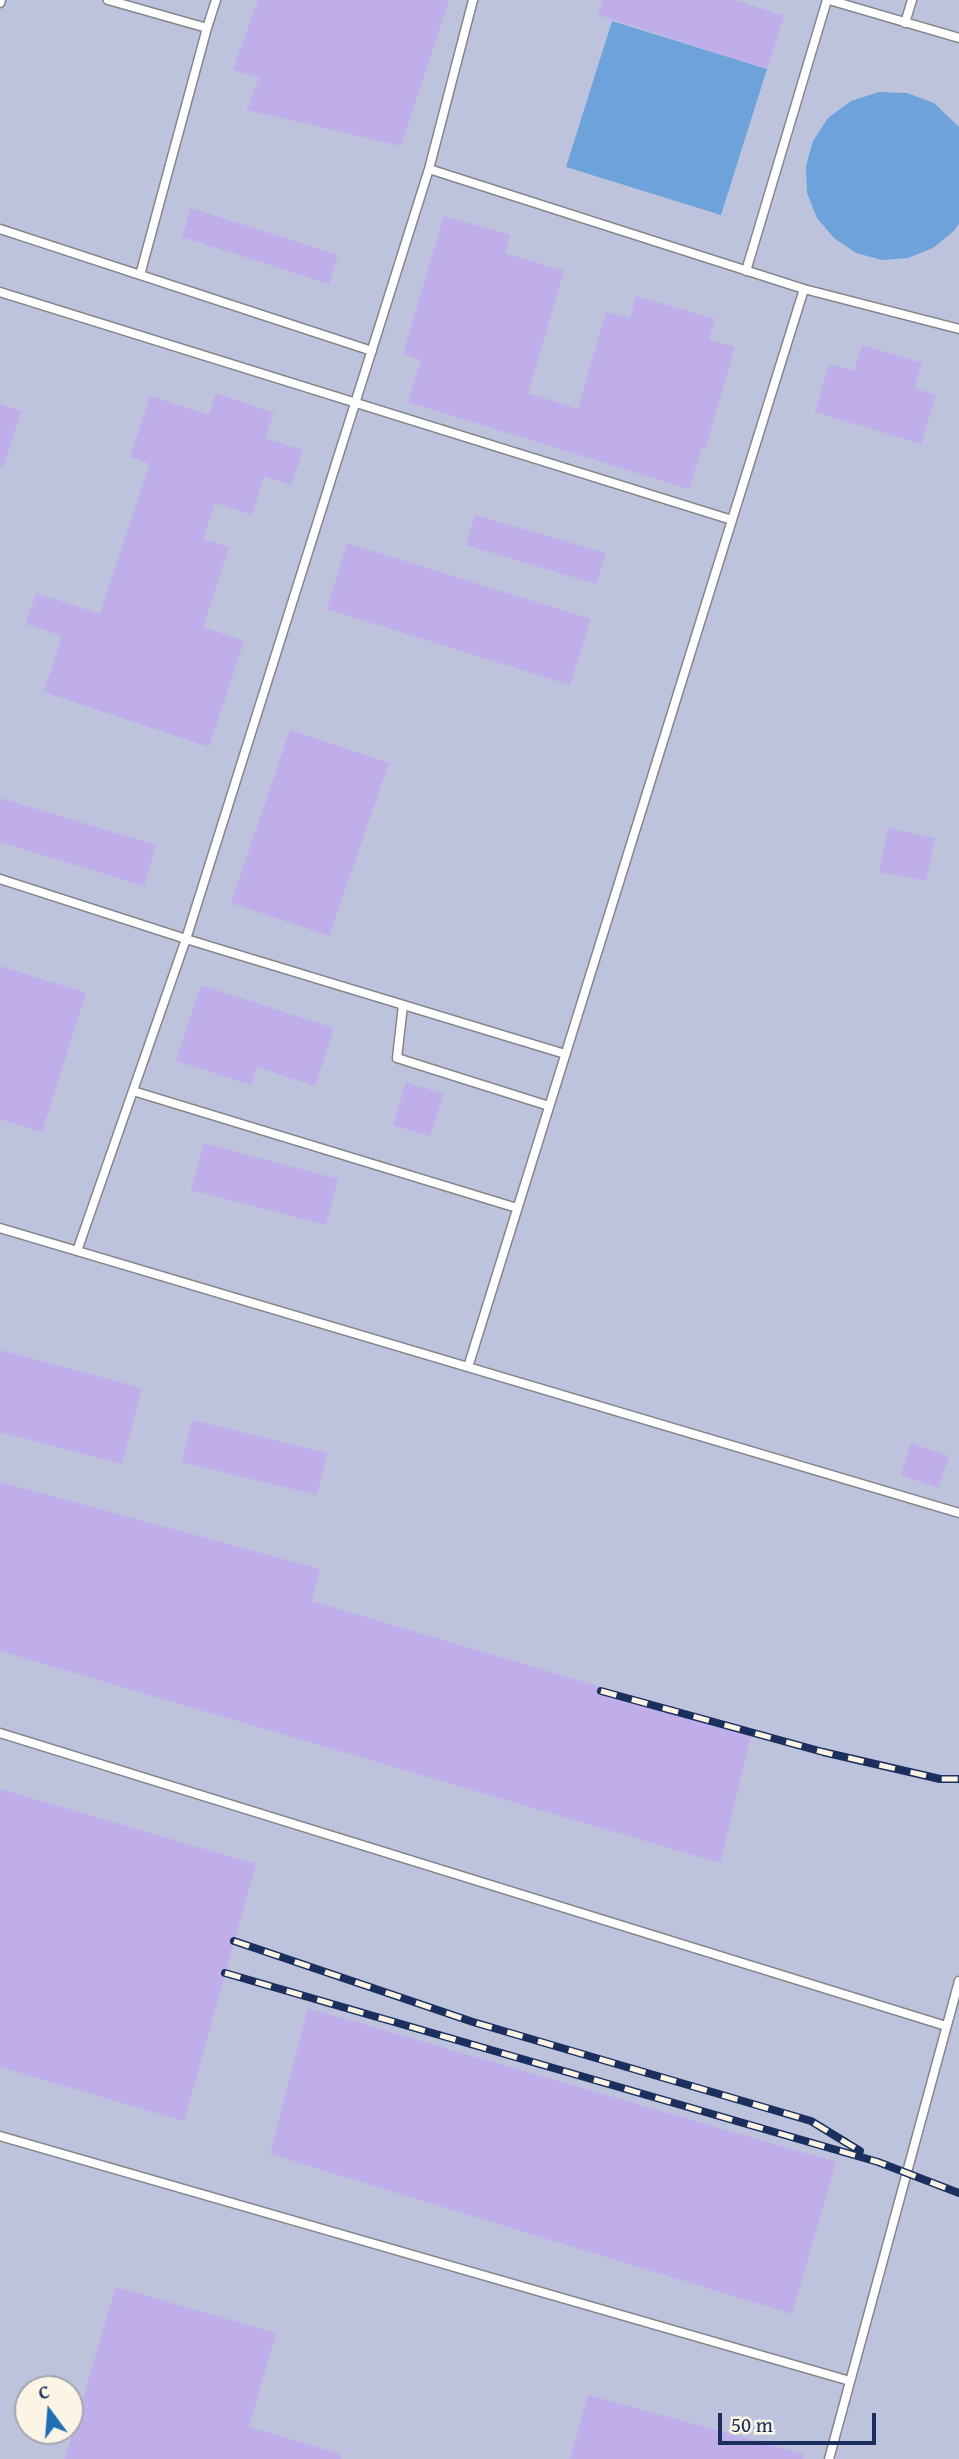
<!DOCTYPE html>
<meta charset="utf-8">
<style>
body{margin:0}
#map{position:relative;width:959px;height:2459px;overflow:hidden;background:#eedcb9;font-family:"Gentium Book Plus",serif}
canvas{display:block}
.north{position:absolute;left:14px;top:2375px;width:70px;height:70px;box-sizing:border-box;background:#fcf5e5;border:2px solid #a2a6af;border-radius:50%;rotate:344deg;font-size:19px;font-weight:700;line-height:28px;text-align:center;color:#1b2f5e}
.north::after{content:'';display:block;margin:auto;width:24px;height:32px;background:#1f6fb2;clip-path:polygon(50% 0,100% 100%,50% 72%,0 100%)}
.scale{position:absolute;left:718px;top:2413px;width:158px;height:32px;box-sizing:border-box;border:4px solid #1b2f5e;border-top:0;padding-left:9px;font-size:21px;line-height:24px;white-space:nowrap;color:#1b2f5e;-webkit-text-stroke:5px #fcf5e5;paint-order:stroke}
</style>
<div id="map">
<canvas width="959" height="2459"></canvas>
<div class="north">С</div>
<div class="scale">50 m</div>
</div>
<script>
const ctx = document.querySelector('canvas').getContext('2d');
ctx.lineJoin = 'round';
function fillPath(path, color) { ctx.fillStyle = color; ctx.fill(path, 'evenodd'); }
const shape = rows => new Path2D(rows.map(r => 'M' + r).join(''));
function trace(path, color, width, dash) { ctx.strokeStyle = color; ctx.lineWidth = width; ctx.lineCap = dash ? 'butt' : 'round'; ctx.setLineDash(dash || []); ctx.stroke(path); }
const industrial = shape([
 [0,0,959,0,959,2459,0,2459],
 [28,2389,70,2389,70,2431,28,2431]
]);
const water = shape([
 [612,21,767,69,721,215,566,167],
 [879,92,907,93,934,103,959,127,959,223,955,230,933,248,908,258,882,260,856,253,834,238,817,218,807,193,806,166,813,141,828,118,851,101]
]);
const building = shape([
 [258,0,449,0,401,146,247,110,259,77,233,70],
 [603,0,735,0,784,16,767,69,598,15],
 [191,208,338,255,329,284,182,237],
 [444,216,510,235,505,253,564,271,528,393,578,409,606,312,630,318,636,296,715,319,709,340,735,347,705,450,702,447,689,489,408,402,421,360,403,354],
 [862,345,922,363,914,388,936,395,921,444,815,412,829,364,854,371],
 [216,393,274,413,265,438,303,450,291,485,264,476,252,515,215,503,203,539,229,547,203,627,244,641,209,747,44,692,62,636,26,624,36,593,100,614,150,464,130,457,150,396,209,415],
 [0,404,21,411,4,466,0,466],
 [475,515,606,553,596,584,466,545],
 [347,543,591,619,570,685,327,609],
 [290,730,389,763,329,936,231,903],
 [0,798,156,845,144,886,0,842],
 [888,828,935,838,926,881,879,872],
 [0,966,86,993,42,1132,0,1119],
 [201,985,334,1028,315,1086,257,1067,251,1085,176,1061],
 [406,1082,444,1094,430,1136,393,1125],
 [204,1143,338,1179,326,1225,191,1190],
 [0,1350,142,1388,122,1464,0,1432],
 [192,1420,327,1453,317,1495,182,1462],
 [911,1443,949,1456,938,1488,901,1475],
 [0,1482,320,1569,312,1601,752,1732,720,1863,0,1651],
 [0,1789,256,1864,184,2121,0,2067],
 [308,2008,836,2162,792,2314,270,2154],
 [116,2287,276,2333,249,2427,341,2454,341,2459,65,2459],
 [588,2395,804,2454,803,2459,570,2459]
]);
const lane = shape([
 [108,0,207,28,216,0],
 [829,0,959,38],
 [0,3,1,0],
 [905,23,912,0],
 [0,229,372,351],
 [746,271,827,0],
 [140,275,207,28],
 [804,289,959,329],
 [0,292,732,520],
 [0,879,186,939,429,169],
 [403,1005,397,1058,549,1106],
 [133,1091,517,1208],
 [0,1228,959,1513],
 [77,1251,186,939,565,1054],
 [468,1367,804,289,429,169,473,0],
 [0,1733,946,2026],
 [0,2136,850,2381],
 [829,2459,959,1981]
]);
const rail = shape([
 [601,1691,823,1752,940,1779,959,1779],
 [234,1941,473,2022,811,2121,860,2151],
 [225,1973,878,2162,959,2193]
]);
fillPath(industrial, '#bec3dd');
fillPath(water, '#6da3da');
fillPath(building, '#bfaee9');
trace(lane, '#84868c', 11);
trace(lane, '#fff', 8);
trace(rail, '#1b2f5e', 8);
trace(rail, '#fcf5e5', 5, [16]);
</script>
